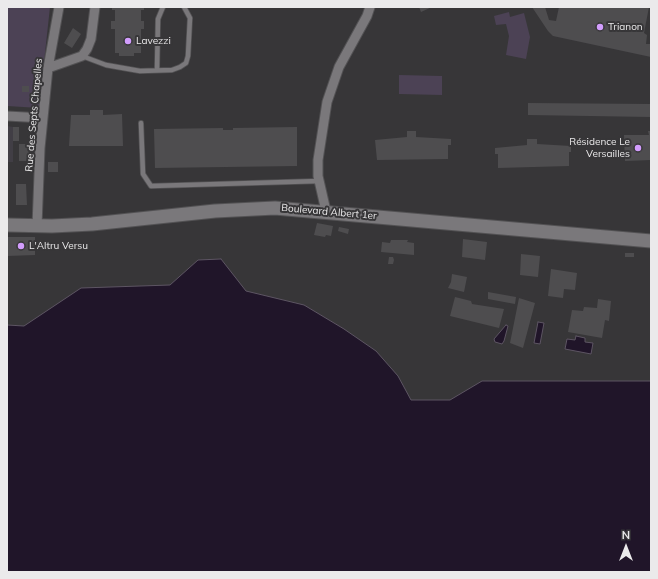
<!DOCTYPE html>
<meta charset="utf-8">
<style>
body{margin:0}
#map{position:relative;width:658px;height:579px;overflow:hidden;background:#373638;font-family:Mulish,sans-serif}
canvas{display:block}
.frame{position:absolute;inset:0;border:8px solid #ebeaeb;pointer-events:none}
.north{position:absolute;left:606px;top:527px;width:40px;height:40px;-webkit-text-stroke:3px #373638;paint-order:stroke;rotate:0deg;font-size:11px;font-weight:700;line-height:16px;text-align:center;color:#ebeaeb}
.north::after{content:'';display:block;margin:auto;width:14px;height:18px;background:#ebeaeb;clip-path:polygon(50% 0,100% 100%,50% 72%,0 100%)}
</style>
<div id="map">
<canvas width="658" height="579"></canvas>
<div class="frame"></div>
<div class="north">N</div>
</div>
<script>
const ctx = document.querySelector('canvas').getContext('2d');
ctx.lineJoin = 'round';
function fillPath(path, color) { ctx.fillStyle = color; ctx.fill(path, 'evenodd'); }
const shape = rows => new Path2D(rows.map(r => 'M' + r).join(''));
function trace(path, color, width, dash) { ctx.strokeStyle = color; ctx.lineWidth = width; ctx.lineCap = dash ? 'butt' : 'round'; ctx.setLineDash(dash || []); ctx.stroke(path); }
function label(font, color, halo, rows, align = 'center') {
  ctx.font = font + ' Mulish,sans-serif'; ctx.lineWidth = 4; ctx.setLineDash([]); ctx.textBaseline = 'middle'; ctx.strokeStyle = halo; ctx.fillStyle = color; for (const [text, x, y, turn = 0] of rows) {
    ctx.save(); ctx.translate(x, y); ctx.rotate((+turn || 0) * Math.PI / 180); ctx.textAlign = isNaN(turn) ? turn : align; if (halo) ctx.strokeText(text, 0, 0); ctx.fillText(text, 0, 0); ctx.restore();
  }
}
const built = shape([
 [7,126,13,127,13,162,7,162]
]);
const green = shape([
 [7,7,50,7,39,108,7,106],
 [509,12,510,17,524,13,530,37,526,59,506,55,509,36,506,24,496,25,494,16],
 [399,75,442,76,442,95,399,94]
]);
const water = shape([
 [221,259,246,291,304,305,344,329,376,351,398,376,411,400,450,400,482,381,651,381,651,572,7,572,7,325,24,326,81,288,170,285,198,260,221,259],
 [538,322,544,323,540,344,534,343,538,322],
 [506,325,508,326,504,341,502,344,495,342,494,339,506,325],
 [576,336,585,338,585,342,593,343,591,354,565,349,567,339,575,340,576,336]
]);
const building = shape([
 [112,7,144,7,144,10,141,10,141,21,144,21,144,29,141,29,141,53,134,53,134,56,119,56,119,53,115,53,115,29,111,29,111,21,115,21,115,10,112,10],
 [419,7,432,7,421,12],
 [532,7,545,7,549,20,556,21,559,7,649,7,644,33,647,35,646,44,651,44,651,57,553,36,548,31],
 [73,28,81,34,72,48,64,43],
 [22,86,29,86,29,92,22,92],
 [528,103,651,104,651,117,528,115],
 [90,110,103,110,103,115,122,114,123,146,69,146,71,115,90,115],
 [13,127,19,127,19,141,13,141],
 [297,127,297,166,155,168,154,129,223,128,223,130,233,130,233,128],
 [407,131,416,131,416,137,451,139,451,145,448,145,448,159,377,160,375,140,407,137],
 [648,131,651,131,651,160,625,161,624,135,649,135],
 [527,139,537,139,537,144,571,146,571,152,569,152,569,166,498,168,498,154,495,154,495,148,527,145],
 [19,144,29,144,29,161,19,161],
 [48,162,58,162,58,172,48,172],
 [16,184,26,184,27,205,16,205],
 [317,223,333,226,331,236,326,235,325,237,314,235],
 [339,227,349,229,348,234,338,231],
 [7,237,35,237,35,255,7,256],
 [463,239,487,242,485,260,462,257],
 [391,240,408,240,407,242,414,243,414,255,381,252,382,242,390,243],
 [625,253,634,253,634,257,625,257],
 [521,254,540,256,538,277,520,275],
 [389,257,393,257,394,260,393,264,388,264],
 [551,269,577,273,575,290,564,289,563,298,548,296],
 [452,274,467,277,464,292,448,288,451,282],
 [488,292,516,297,515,304,488,299],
 [455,297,471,301,472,304,504,309,499,328,450,316],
 [519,298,535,303,523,348,510,343],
 [598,299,611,301,609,321,605,320,602,338,568,332,572,310,583,311,584,307,597,308]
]);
const lane = shape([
 [82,56,106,65,140,71,172,70,180,67,186,63,188,56,190,18,184,7],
 [157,70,158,19,163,7],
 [141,123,143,174,151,186,320,181]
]);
const street = shape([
 [48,68,82,56,87,49,91,39,95,7],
 [7,116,43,118],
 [326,211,318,176,318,160,327,102,339,67,367,16,370,7],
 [37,226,40,148,48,68,59,7]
]);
const secondary = shape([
 [7,225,52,226,92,224,215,211,275,208,651,241]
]);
const markers = [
 [600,27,4,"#d29dfd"],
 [128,41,4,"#d29dfd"],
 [638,148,4,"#d29dfd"],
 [21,246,4,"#d29dfd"]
];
const poiNames = [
 ["Trianon",608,27],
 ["Lavezzi",136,41],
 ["Résidence Le",630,142,"right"],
 ["Versailles",630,154,"right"],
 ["L'Altru Versu",29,246]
];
const streetNames = [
 ["Rue des Septs Chapelles",34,115,-85],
 ["Boulevard Albert 1er",329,212,5]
];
fillPath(built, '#413e45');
fillPath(green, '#4c4255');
fillPath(water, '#201529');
trace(water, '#5d5563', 1);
fillPath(building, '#4e4d4f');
trace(lane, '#535254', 6);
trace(street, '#535254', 11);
trace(secondary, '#535254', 15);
trace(lane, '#7a787b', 4.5);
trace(street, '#7a787b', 9);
trace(secondary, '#7a787b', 13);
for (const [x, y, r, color] of markers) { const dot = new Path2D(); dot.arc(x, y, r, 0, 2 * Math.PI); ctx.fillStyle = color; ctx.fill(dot); trace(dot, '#373638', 1.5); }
label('10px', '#ebeaeb', '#373638', poiNames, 'left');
label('10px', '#ebeaeb', '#373638', streetNames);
</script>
